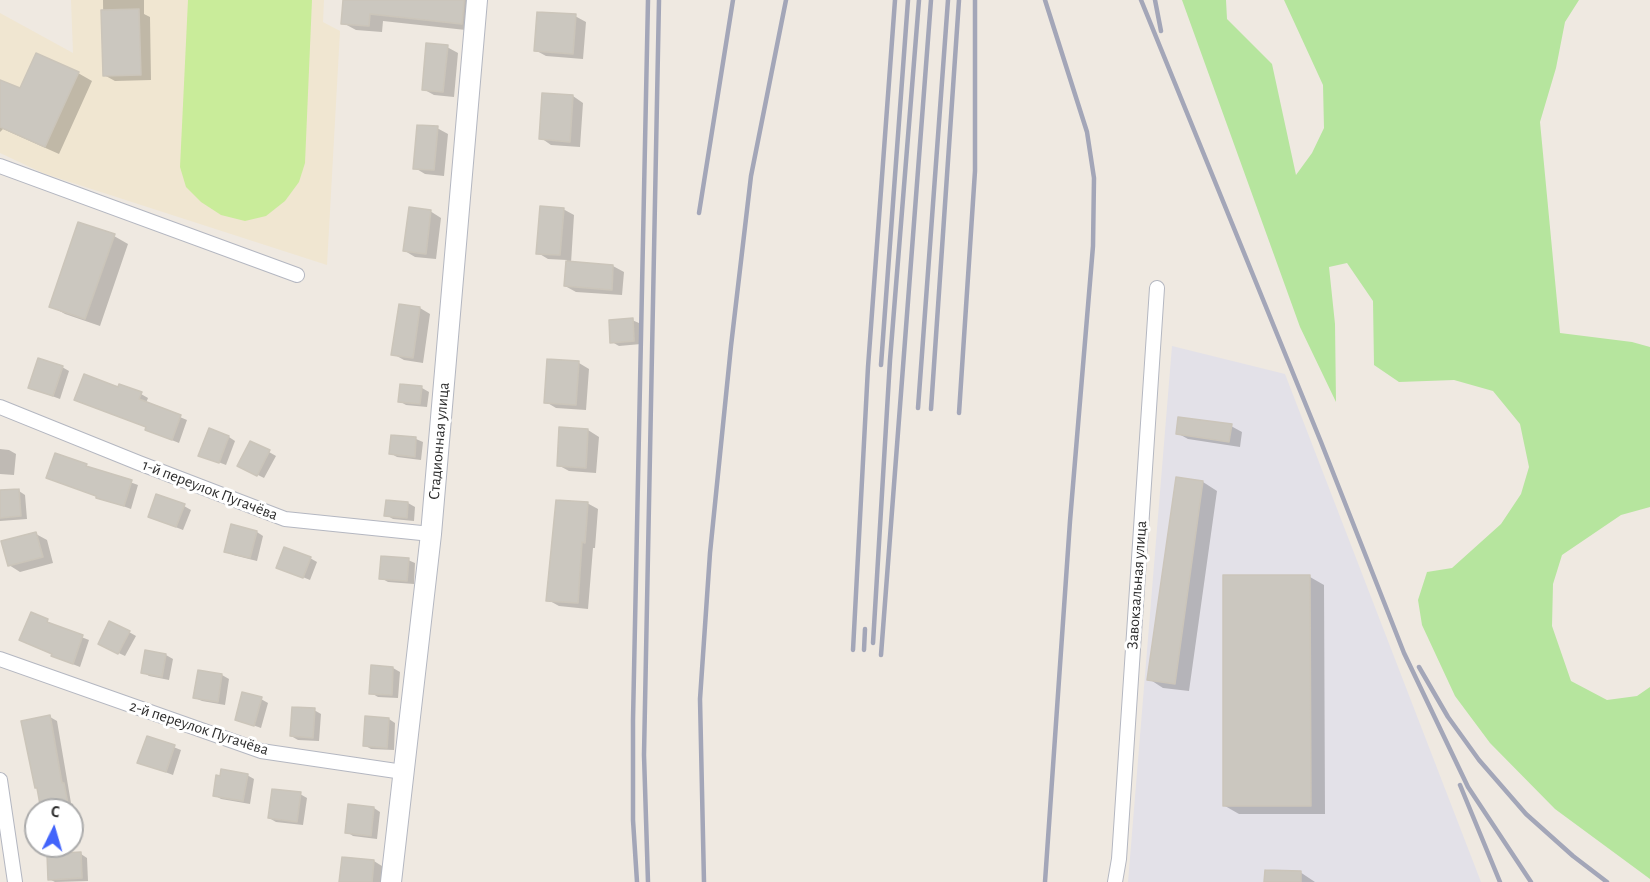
<!DOCTYPE html>
<meta charset="utf-8">
<style>
body{margin:0}
#map{position:relative;width:1650px;height:882px;overflow:hidden;background:#efe9e1;font-family:"Alegreya Sans",sans-serif}
canvas{display:block}
.north{position:absolute;left:24px;top:798px;width:60px;height:60px;box-sizing:border-box;background:#fff;border:2px solid #ababab;border-radius:50%;rotate:5deg;font-size:16px;font-weight:700;line-height:24px;text-align:center;color:#2e2e2e}
.north::after{content:'';display:block;margin:auto;width:21px;height:27px;background:#4264fb;clip-path:polygon(50% 0,100% 100%,50% 72%,0 100%)}
</style>
<div id="map">
<canvas width="1650" height="882"></canvas>
<div class="north">С</div>
</div>
<script>
const ctx = document.querySelector('canvas').getContext('2d');
ctx.lineJoin = 'round';
function fillPath(path, color) { ctx.fillStyle = color; ctx.fill(path, 'evenodd'); }
const shape = rows => new Path2D(rows.map(r => 'M' + r).join(''));
function trace(path, color, width, dash) { ctx.strokeStyle = color; ctx.lineWidth = width; ctx.lineCap = dash ? 'butt' : 'round'; ctx.setLineDash(dash || []); ctx.stroke(path); }
function label(font, color, halo, rows, align = 'center') {
  ctx.font = font + ' "Alegreya Sans",sans-serif'; ctx.lineWidth = 6; ctx.setLineDash([]); ctx.textBaseline = 'middle'; ctx.strokeStyle = halo; ctx.fillStyle = color; for (const [text, x, y, turn = 0] of rows) {
    ctx.save(); ctx.translate(x, y); ctx.rotate((+turn || 0) * Math.PI / 180); ctx.textAlign = isNaN(turn) ? turn : align; if (halo) ctx.strokeText(text, 0, 0); ctx.fillText(text, 0, 0); ctx.restore();
  }
}
const industrial = shape([
 [1172,346,1285,374,1481,882,1128,882]
]);
const education = shape([
 [71,0,324,0,323,22,340,31,327,265,45,174,0,153,0,13,73,53]
]);
const green = shape([
 [1182,0,1226,0,1227,19,1272,64,1296,175,1312,153,1324,128,1323,85,1284,0,1579,0,1565,22,1556,68,1540,122,1560,333,1632,342,1650,347,1650,507,1621,515,1562,555,1553,584,1552,626,1571,681,1607,700,1637,696,1650,687,1650,879,1555,809,1490,743,1455,696,1422,625,1418,600,1427,572,1452,568,1501,524,1521,494,1529,467,1520,424,1493,391,1454,380,1399,382,1374,365,1373,301,1347,263,1329,267,1335,324,1336,402,1300,327]
]);
const pitch = shape([
 [188,0,312,0,305,163,299,182,285,201,266,216,245,221,221,215,201,202,186,187,180,167]
]);
const shadow = shape([
 [103,0,144,0,144,14,150,17,151,80,115,81,104,75],
 [345,0,478,0,475,31,383,21,382,32,356,30,343,23],
 [575,16,586,22,583,59,546,56,535,50],
 [447,47,458,53,454,97,434,95,423,89],
 [78,73,92,81,59,154,3,129,0,132,0,82,21,90],
 [573,96,583,103,580,147,551,145,541,138],
 [437,128,448,134,444,176,425,174,415,168],
 [563,209,574,215,571,263,613,266,624,272,622,295,576,292,565,286,567,260,548,259,538,253],
 [430,211,441,218,436,259,415,257,405,251],
 [114,236,128,244,100,326,65,314,51,306],
 [420,308,430,314,423,363,404,360,393,354],
 [632,320,639,323,641,344,619,346,612,342],
 [579,363,589,369,586,410,556,408,546,402],
 [62,367,69,371,60,399,30,388],
 [422,388,429,392,427,407,406,405,399,401],
 [119,389,141,394,148,398,146,403,187,420,179,443,147,430,148,427],
 [1231,426,1242,432,1240,447,1188,439,1177,433],
 [588,430,599,437,596,473,569,471,558,465],
 [229,437,235,441,226,465,205,457],
 [416,439,423,442,421,460,397,457,390,453],
 [0,449,9,450,16,454,14,475,0,474],
 [269,452,276,456,264,478,246,469],
 [56,455,138,485,131,509,98,497],
 [1203,482,1217,491,1189,691,1163,688,1149,679],
 [19,491,25,495,27,519,0,521,0,492],
 [408,503,415,507,414,521,393,519,386,515],
 [587,503,598,509,595,548,593,548,588,609,559,606,548,600],
 [184,506,191,510,183,530,150,517],
 [257,532,263,536,257,561,233,555,226,551],
 [36,534,47,540,53,563,20,572,9,565],
 [310,558,317,562,310,580,278,567],
 [408,560,415,563,414,584,388,582,381,578],
 [1224,577,1310,577,1324,585,1325,814,1239,814,1225,806],
 [47,621,53,626,89,640,80,667,60,659,54,654,27,643],
 [129,632,136,636,125,656,106,647],
 [146,651,166,655,173,659,169,680,149,676,143,672],
 [373,667,393,668,400,672,398,698,378,697,371,693],
 [222,675,229,679,225,705,202,701,195,698],
 [261,699,268,703,261,728,236,719],
 [314,710,321,714,319,741,298,740,291,736],
 [50,717,57,721,71,803,73,804,78,829,72,831,72,810,42,810],
 [389,719,395,723,394,750,371,749,364,745],
 [148,737,181,750,173,775,139,762],
 [247,775,254,779,250,804,221,799,214,795],
 [300,794,307,798,303,825,276,822,269,818],
 [374,808,380,812,377,839,353,836,347,832],
 [81,854,87,858,88,881,55,882,49,879],
 [343,858,374,861,385,868,383,882,340,882],
 [1300,872,1315,882,1266,882]
]);
const building = shape([
 [343,0,464,0,462,24,370,14,369,26,341,24,343,0],
 [139,9,141,75,103,76,101,10,139,9],
 [537,12,576,14,573,54,534,51,537,12],
 [426,43,448,45,443,92,422,90,426,43],
 [36,53,79,72,45,147,0,127,0,80,20,88,36,53],
 [542,93,573,95,570,142,539,139,542,93],
 [417,125,438,126,434,170,413,169,417,125],
 [540,206,564,208,560,255,536,254,540,206],
 [409,207,431,210,426,254,403,251,409,207],
 [78,222,115,234,85,319,49,307,78,222],
 [566,261,613,265,612,290,564,286,566,261],
 [399,304,420,307,413,358,391,355,399,304],
 [633,318,634,341,610,343,609,320,633,318],
 [38,358,63,366,53,396,28,388,38,358],
 [547,359,579,361,576,405,544,403,547,359],
 [84,374,118,387,119,384,142,392,139,399,181,415,172,440,145,430,146,427,74,400,84,374],
 [400,384,422,386,420,404,398,402,400,384],
 [1178,417,1232,424,1229,442,1176,434,1178,417],
 [559,427,588,429,586,468,557,466,559,427],
 [209,428,229,436,219,463,198,456,209,428],
 [391,435,416,437,415,457,389,454,391,435],
 [250,441,270,450,257,476,237,466,250,441],
 [55,453,87,464,86,466,132,480,124,506,96,498,96,496,46,478,55,453],
 [1176,477,1203,481,1175,684,1147,680,1176,477],
 [19,489,21,516,0,518,0,490,19,489],
 [156,494,185,504,176,527,148,517,156,494],
 [386,500,408,502,407,518,384,516,386,500],
 [556,500,588,502,585,543,582,542,578,603,546,601,556,500],
 [231,524,257,531,250,558,224,552,231,524],
 [36,532,43,557,8,566,1,541,36,532],
 [284,547,311,557,303,578,276,568,284,547],
 [381,556,409,558,407,581,379,579,381,556],
 [1223,575,1310,575,1311,806,1223,806,1223,575],
 [31,612,48,619,47,622,83,635,73,664,51,656,52,654,19,640,31,612],
 [109,621,130,631,118,654,98,644,109,621],
 [145,650,166,654,162,677,141,673,145,650],
 [371,665,393,667,392,695,369,694,371,665],
 [198,670,222,674,218,702,193,698,198,670],
 [242,692,262,697,254,726,235,720,242,692],
 [292,707,315,708,313,738,290,736,292,707],
 [50,715,62,783,64,783,69,810,41,810,37,788,35,788,21,721,50,715],
 [365,716,389,718,387,748,363,746,365,716],
 [147,736,175,745,166,772,137,763,147,736],
 [221,769,248,774,243,801,213,796,216,775,220,776,221,769],
 [272,789,301,792,297,822,268,818,272,789],
 [348,804,374,807,371,836,345,833,348,804],
 [81,852,82,878,48,880,47,854,81,852],
 [342,857,374,860,372,882,339,882,342,857],
 [1265,870,1301,871,1301,882,1264,882,1265,870]
]);
const street = shape([
 [0,166,297,275],
 [0,407,139,463,285,519,431,534],
 [0,659,261,751,403,772],
 [0,780,15,882],
 [1115,882,1119,859,1157,288]
]);
const secondary = shape([
 [391,882,431,534,477,0]
]);
const rail = shape([
 [1141,0,1321,442,1404,653,1468,787,1531,882],
 [1155,0,1161,31],
 [699,213,733,0],
 [881,365,908,0],
 [918,408,948,0],
 [931,409,959,0],
 [959,413,975,171,975,0],
 [873,643,890,360,919,0],
 [853,650,868,367,895,0],
 [864,650,865,629],
 [881,655,931,0],
 [1419,667,1448,717,1479,760,1526,814,1573,856,1607,882],
 [1460,785,1500,882],
 [637,882,633,820,633,720,648,0],
 [648,882,644,755,659,0],
 [704,882,700,699,710,553,731,346,751,176,786,0],
 [1045,882,1070,521,1093,246,1094,178,1087,132,1045,0]
]);
const streetNames = [
 ["Стадионная улица",439,441,-85],
 ["1-й переулок Пугачёва",210,490,21],
 ["Завокзальная улица",1137,585,-86],
 ["2-й переулок Пугачёва",199,728,18]
];
fillPath(industrial, '#e3e1e8');
fillPath(education, '#f0e6d1');
fillPath(green, '#b6e59e');
fillPath(pitch, '#c9ec9a');
fillPath(shadow, '#0003');
fillPath(building, '#cbc7bf');
trace(building, '#cbc5ba', 1.5);
trace(street, '#b4b7c1', 16);
trace(secondary, '#b4b7c1', 22);
trace(street, '#fff', 14);
trace(secondary, '#fff', 20);
trace(rail, '#a3a6b8', 4.5);
label('16px', '#2e2e2e', '#fff', streetNames);
</script>
